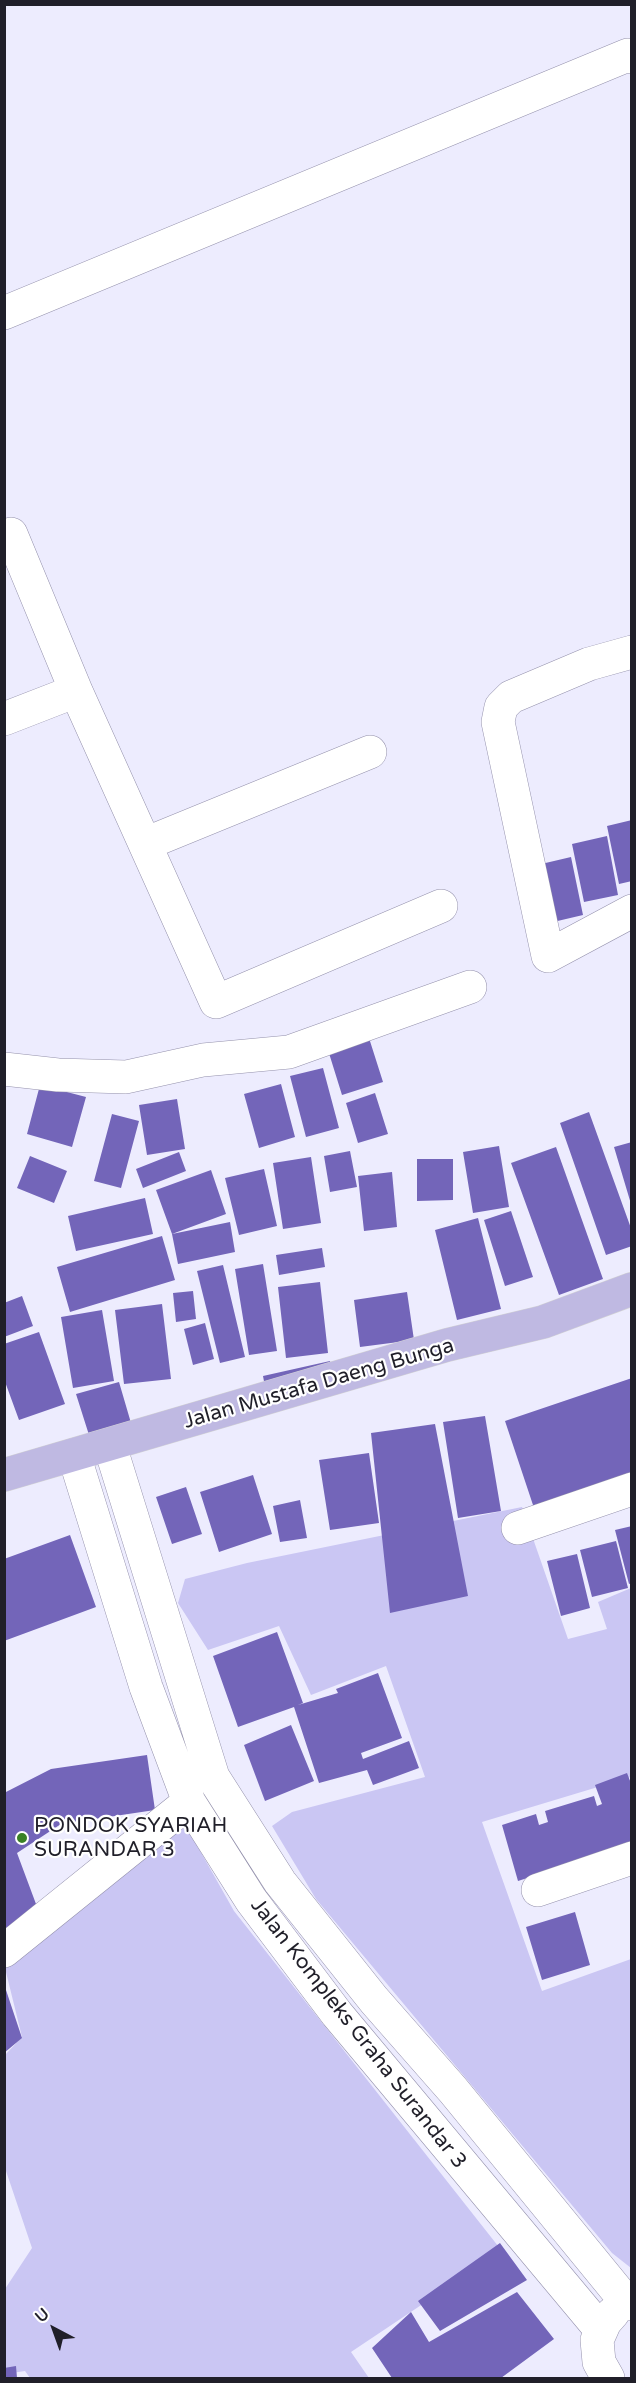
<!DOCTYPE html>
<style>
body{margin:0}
#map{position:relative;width:636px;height:2383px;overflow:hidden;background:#edecfe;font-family:"Varela Round",sans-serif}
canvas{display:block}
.frame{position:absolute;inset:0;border:6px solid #201f29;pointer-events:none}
.north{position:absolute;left:24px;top:2299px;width:60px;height:60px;-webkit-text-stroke:4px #fff;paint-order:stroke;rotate:319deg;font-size:16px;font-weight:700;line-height:24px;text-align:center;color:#201f29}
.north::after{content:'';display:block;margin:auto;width:21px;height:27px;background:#201f29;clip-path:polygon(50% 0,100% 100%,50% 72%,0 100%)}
</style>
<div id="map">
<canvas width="636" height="2383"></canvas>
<div class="frame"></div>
<div class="north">U</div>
</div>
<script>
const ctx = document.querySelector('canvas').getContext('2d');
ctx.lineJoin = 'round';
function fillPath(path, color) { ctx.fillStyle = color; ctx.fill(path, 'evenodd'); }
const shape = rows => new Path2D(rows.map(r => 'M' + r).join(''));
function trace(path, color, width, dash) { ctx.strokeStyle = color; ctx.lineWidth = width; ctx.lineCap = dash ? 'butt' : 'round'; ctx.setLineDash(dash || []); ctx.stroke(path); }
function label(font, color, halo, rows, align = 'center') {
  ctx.font = font + ' "Varela Round",sans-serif'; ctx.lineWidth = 4.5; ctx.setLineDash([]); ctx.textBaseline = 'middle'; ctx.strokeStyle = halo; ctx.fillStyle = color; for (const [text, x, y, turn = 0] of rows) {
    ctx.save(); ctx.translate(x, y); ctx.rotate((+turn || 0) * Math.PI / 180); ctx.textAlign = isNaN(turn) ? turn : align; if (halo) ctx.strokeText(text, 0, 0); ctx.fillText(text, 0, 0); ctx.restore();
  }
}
const green = shape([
 [522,1507,568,1639,607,1629,598,1602,631,1588,631,1777,482,1822,542,1991,631,1959,631,2268,612,2253,316,1899,272,1826,292,1812,425,1777,386,1666,311,1695,279,1626,208,1650,178,1603,185,1579,247,1563],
 [181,1817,234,1911,502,2251,351,2352,369,2378,30,2378,25,2371,5,2374,5,2289,32,2248,5,2168,5,2055,22,2037,5,1968,72,1907]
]);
const building = shape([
 [632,820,632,881,619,884,607,826],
 [607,836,618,895,584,902,572,844],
 [571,857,583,915,549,923,537,865],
 [369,1038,383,1082,342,1095,328,1050],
 [323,1068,339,1128,306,1137,290,1076],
 [281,1084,295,1137,259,1148,244,1094],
 [40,1085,86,1097,72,1147,27,1134],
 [375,1093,388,1134,358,1143,346,1103],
 [177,1099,185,1149,147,1155,139,1105],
 [589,1112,632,1231,632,1246,606,1255,560,1123],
 [112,1114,139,1121,121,1188,94,1181],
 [632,1142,632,1204,631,1204,614,1147],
 [499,1146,509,1207,473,1213,463,1152],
 [556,1147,603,1279,559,1295,511,1163],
 [350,1151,357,1187,330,1192,324,1156],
 [179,1152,186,1171,143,1188,136,1169],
 [30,1156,67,1171,54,1203,17,1188],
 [311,1157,321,1223,283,1229,273,1163],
 [417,1159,453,1159,453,1200,417,1201],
 [264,1169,277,1226,239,1235,225,1178],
 [211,1170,226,1214,172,1234,156,1190],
 [392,1172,397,1227,364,1231,358,1176],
 [145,1198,153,1234,76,1251,68,1216],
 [511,1211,533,1277,505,1286,484,1220],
 [478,1218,501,1309,457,1320,435,1230],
 [230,1222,235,1252,178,1264,172,1234],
 [162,1236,175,1280,70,1312,57,1267],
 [322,1248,325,1267,279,1275,276,1255],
 [263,1264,277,1351,249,1355,235,1269],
 [223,1265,245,1357,220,1363,197,1271],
 [320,1282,328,1353,286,1358,278,1287],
 [193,1291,196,1319,176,1322,173,1293],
 [407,1292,414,1340,360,1347,354,1300],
 [22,1296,33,1326,4,1337,4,1303],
 [162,1304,171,1379,124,1384,115,1310],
 [102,1310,114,1381,73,1388,61,1317],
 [205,1323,214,1359,193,1365,184,1329],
 [39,1332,65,1404,19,1420,4,1379,4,1344],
 [330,1361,334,1377,266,1392,263,1376],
 [632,1378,632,1479,535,1511,505,1421],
 [119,1382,131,1423,89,1435,76,1394],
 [485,1416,501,1511,458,1518,443,1422],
 [435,1424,468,1596,390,1613,371,1433],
 [369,1453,379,1523,330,1530,319,1460],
 [253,1475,272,1534,219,1552,200,1492],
 [186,1487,202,1534,172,1544,156,1497],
 [300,1500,307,1538,280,1542,273,1506],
 [632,1526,632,1583,629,1584,615,1530],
 [70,1535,96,1607,4,1641,4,1559],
 [616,1541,628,1588,592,1597,580,1550],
 [577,1554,590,1608,561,1616,547,1561],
 [277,1632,303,1703,298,1705,338,1693,336,1689,378,1673,402,1738,361,1753,363,1759,409,1741,419,1768,373,1785,367,1770,319,1783,294,1707,238,1727,213,1656],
 [291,1725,314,1781,265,1801,244,1745],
 [147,1755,155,1810,61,1824,17,1853,36,1904,4,1932,4,1793,51,1769],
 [627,1773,632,1786,632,1844,518,1881,502,1825,536,1814,539,1825,548,1822,545,1811,594,1796,597,1806,602,1804,595,1785],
 [575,1912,590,1965,542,1980,526,1927],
 [4,1984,22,2038,4,2053],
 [500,2243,527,2280,440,2331,418,2301],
 [517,2292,554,2339,501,2378,392,2378,372,2348,411,2312,429,2342],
 [16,2366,17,2378,4,2378,4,2368]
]);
const street = shape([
 [4,313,628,55,632,57],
 [4,536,11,534,76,691,216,1002,441,906],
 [632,652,589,664,511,697,501,707,498,722,548,956,632,911],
 [4,719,76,691],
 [145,844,370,752],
 [4,1069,58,1075,126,1077,203,1060,289,1052,470,987],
 [110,1446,213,1777,280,1882,374,2000,453,2090,628,2304],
 [74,1455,146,1687,189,1802,251,1900,337,2014,601,2330],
 [518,1528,632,1489],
 [538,1890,632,1858],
 [4,1951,189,1802],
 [608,2378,599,2362,597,2340,605,2322,613,2313]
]);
const primary = shape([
 [4,1475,447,1345,543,1322,632,1289]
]);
const markers = [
 [22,1838,6,"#3a8126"]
];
const streetNames = [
 ["Jalan Mustafa Daeng Bunga",319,1384,-16],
 ["Jalan Kompleks Graha Surandar 3",358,2034,52]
];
const poiNames = [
 ["PONDOK SYARIAH",34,1826],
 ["SURANDAR 3",34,1850]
];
fillPath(green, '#cac6f3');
fillPath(building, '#7365b9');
trace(street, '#9491ac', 34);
trace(primary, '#d2d2d4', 34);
trace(street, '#fff', 33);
trace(primary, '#bfb9e2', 33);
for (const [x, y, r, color] of markers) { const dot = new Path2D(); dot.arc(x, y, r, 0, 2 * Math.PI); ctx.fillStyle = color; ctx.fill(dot); trace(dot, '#fff', 2); }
label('21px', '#201f29', '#fff', streetNames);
label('21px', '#201f29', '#fff', poiNames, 'left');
</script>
